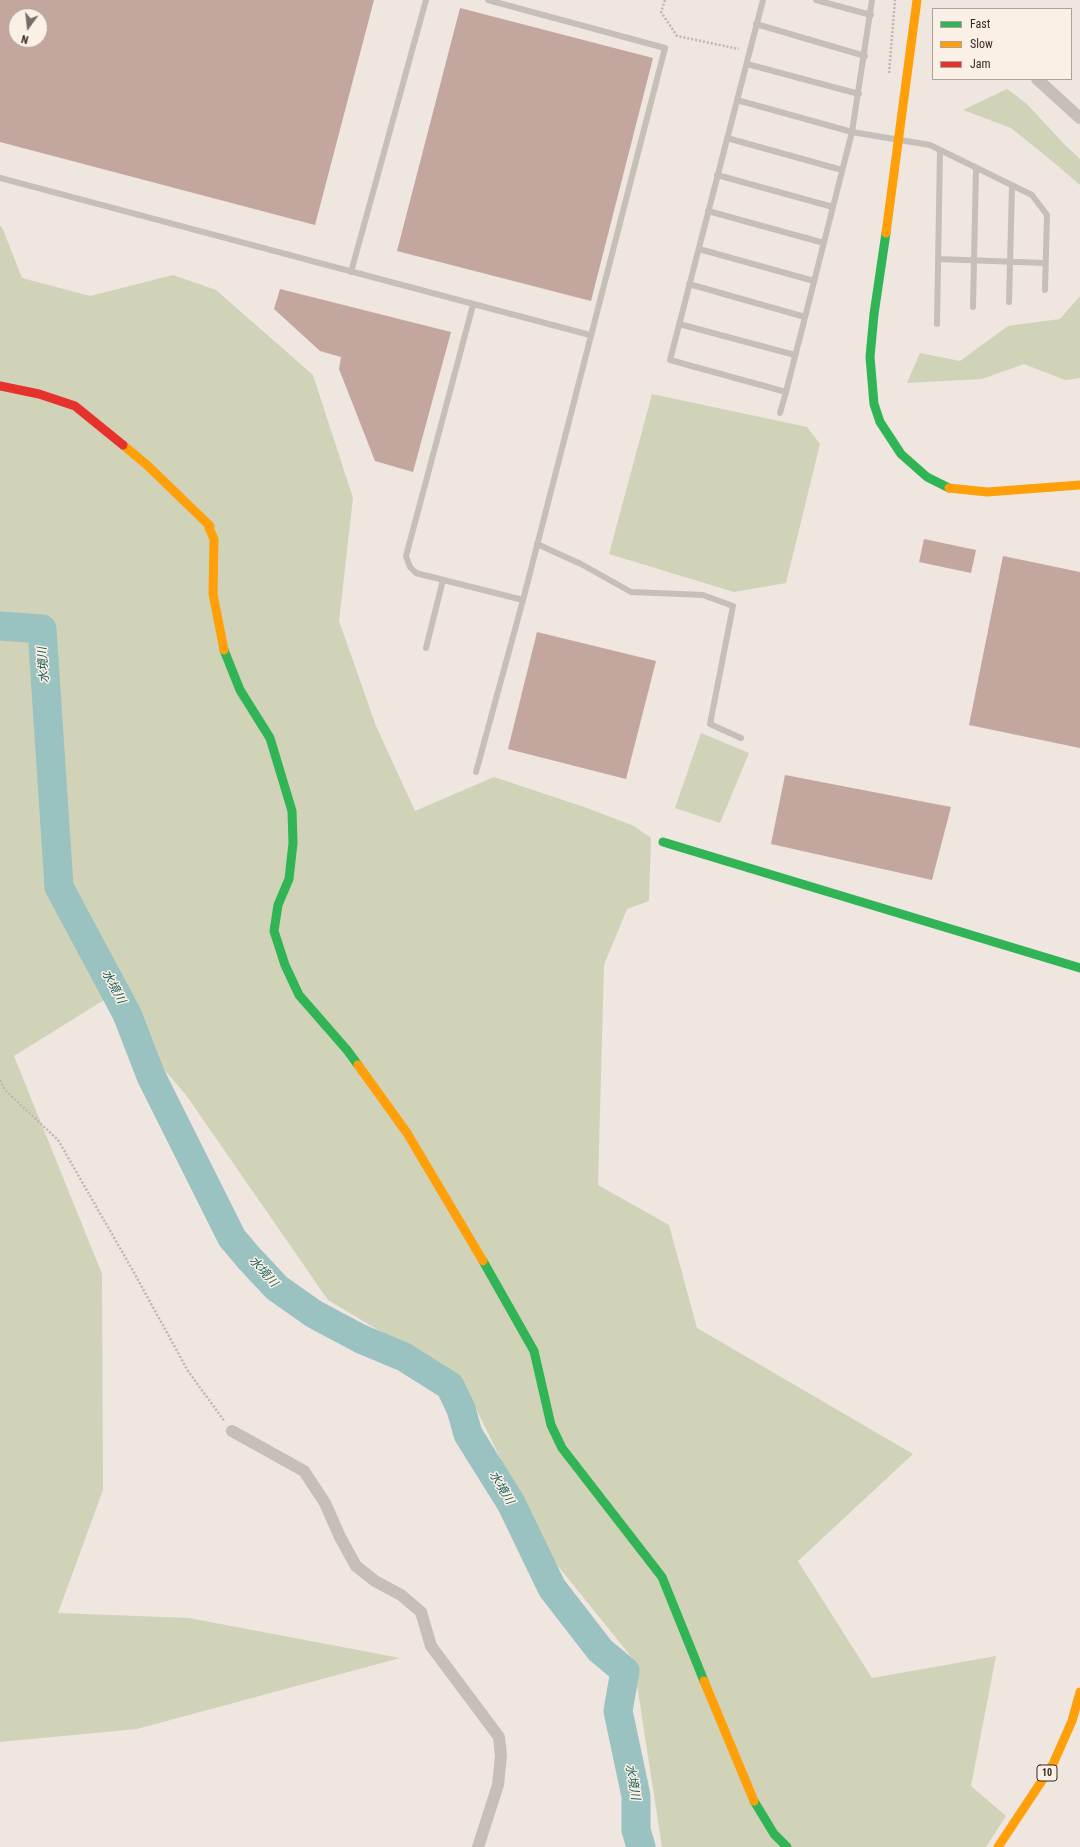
<!DOCTYPE html>
<meta charset="utf-8">
<style>
body{margin:0}
#map{position:relative;width:1080px;height:1847px;overflow:hidden;background:#eee6df;font-family:"Roboto Condensed",sans-serif}
canvas{display:block}
.legend{position:absolute;left:932px;top:8px;width:140px;height:72px;box-sizing:border-box;background:#fbf0e5;border:1px solid #ada199;margin:0;padding:5px 7px;list-style:none;font-size:12px;color:#372a26}
.legend li{display:flex;align-items:center;gap:8px;height:20px}
.legend b{width:20px;border:1px solid #ada199}
.north{position:absolute;left:8px;top:8px;width:40px;height:40px;box-sizing:border-box;background:#fbf0e5;border:1px solid #ada199;border-radius:50%;rotate:195deg;font-size:11px;font-weight:700;line-height:16px;text-align:center;color:#372a26}
.north::after{content:'';display:block;margin:auto;width:14px;height:18px;background:#776c67;clip-path:polygon(50% 0,100% 100%,50% 72%,0 100%)}
</style>
<div id="map">
<canvas width="1080" height="1847"></canvas>
<ul class="legend">
<li><b style="height:5px;background:#30b455"></b>Fast</li>
<li><b style="height:5px;background:#ff9f0a"></b>Slow</li>
<li><b style="height:5px;background:#e5322d"></b>Jam</li>
</ul>
<div class="north">N</div>
</div>
<script>
const c = document.querySelector('canvas').getContext('2d');
c.lineJoin = 'round';
function fill(path, color) { c.fillStyle = color; c.fill(path, 'evenodd'); }
const toPath = rows => new Path2D(rows.map(r => 'M' + r).join(''));
function stroke(path, color, width, dash) { c.strokeStyle = color; c.lineWidth = width; c.lineCap = dash ? 'butt' : 'round'; c.setLineDash(dash || []); c.stroke(path); }
function drawText(font, color, halo, rows, align = 'center') {
  c.font = font + ' "Roboto Condensed","Noto Sans JP",sans-serif'; c.lineWidth = 3; c.setLineDash([]); c.textBaseline = 'middle'; c.strokeStyle = halo; c.fillStyle = color; for (const [text, x, y, turn = 0] of rows) {
    c.save(); c.translate(x, y); c.rotate((+turn || 0) * Math.PI / 180); c.textAlign = isNaN(turn) ? turn : align; if (halo) c.strokeText(text, 0, 0); c.fillText(text, 0, 0); c.restore();
  }
}
fill(toPath([
 [1007,89,1027,104,1064,144,1080,159,1080,185,1052,161,1011,128,963,110],
 [0,226,2,227,22,278,90,296,173,275,216,290,313,375,353,498,339,621,376,726,415,811,494,777,587,808,634,826,651,838,649,901,627,909,604,965,598,1185,669,1225,697,1328,913,1454,798,1561,872,1678,996,1656,971,1786,1006,1816,986,1847,662,1847,633,1659,546,1551,462,1380,328,1300,186,1095,104,1000,14,1056,102,1274,103,1490,58,1613,189,1618,400,1658,137,1729,0,1742],
 [1080,296,1080,378,1065,380,1024,364,982,379,907,383,920,353,960,361,1008,326,1060,319],
 [652,394,807,427,820,444,786,583,734,592,609,554],
 [701,733,749,753,720,823,675,808]
]), '#d0d3b7');
stroke(toPath([
 [0,626,42,629,59,887,127,1014,151,1076,232,1238,248,1257,277,1288,314,1314,361,1339,404,1357,450,1386,461,1409,468,1434,511,1503,552,1588,600,1650,625,1671,618,1711,636,1796,636,1830,641,1847]
]), '#99c2c0', 29);
fill(toPath([
 [0,0,374,0,315,225,0,142],
 [16,16,40,16,40,40,16,40],
 [460,8,653,58,591,301,397,251],
 [280,289,451,332,413,472,375,461,339,369,341,357,320,351,274,309],
 [924,539,976,550,971,573,919,562],
 [1003,556,1080,572,1080,748,969,725],
 [537,632,656,661,626,779,508,749],
 [785,775,951,807,932,880,771,844]
]), '#c3a79f');
stroke(toPath([
 [665,0,661,12,677,36,739,49],
 [889,73,895,0],
 [0,1080,5,1090,58,1140,132,1269,188,1371,225,1422]
]), '#bfb6b1', 2.5, [2, 2]);
stroke(toPath([
 [763,0,670,360,786,392,852,132,872,0],
 [816,0,871,15],
 [756,24,865,56],
 [747,64,859,94],
 [737,100,852,132,930,145,1032,195,1047,215,1045,290],
 [727,138,842,170],
 [717,175,833,207],
 [0,178,590,335],
 [708,211,824,243],
 [699,249,814,281],
 [938,259,1045,263],
 [351,272,426,0],
 [689,284,805,317],
 [1009,302,1012,185],
 [473,305,406,556,410,567,416,573,523,600],
 [973,307,976,168],
 [679,324,795,355],
 [937,324,940,150],
 [780,413,786,392],
 [537,544,581,564,631,592,703,595,733,606,710,724,741,738],
 [426,648,443,580],
 [476,772,523,600,665,48,488,0]
]), '#c6beb8', 6);
stroke(toPath([
 [1037,79,1080,118],
 [232,1431,304,1471,325,1503,340,1537,356,1566,375,1581,401,1595,421,1612,431,1646,499,1737,501,1756,498,1785,478,1847]
]), '#c6beb8', 12);
stroke(toPath([
 [886,233,874,314,870,357,874,404,880,422,901,454,927,477,949,488],
 [224,650,240,690,270,738,292,811,293,843,289,879,278,905,274,931,285,965,299,995,347,1050,358,1065],
 [663,842,1080,968],
 [483,1261,534,1351,551,1425,562,1448,662,1577,704,1681],
 [754,1801,774,1834,787,1847]
]), '#30b455', 9);
stroke(toPath([
 [886,233,917,0],
 [123,445,147,465,210,526,209,528,214,539,213,594,224,650],
 [949,488,987,492,1080,485],
 [358,1065,407,1133,483,1261],
 [704,1681,754,1801],
 [998,1847,1053,1764,1072,1721,1080,1692]
]), '#ff9f0a', 9);
stroke(toPath([
 [0,386,39,394,75,406,123,445]
]), '#e5322d', 9);
for (const [x, y, w] of [
 [1047,1773,20]
]) { const box = new Path2D(); box.roundRect(x - w / 2, y - 8, w, 16, 3); c.fillStyle = '#fbf0e5'; c.fill(box); stroke(box, '#372a26', 1); }
drawText('bold 10px', '#372a26', null, [
 ["10",1047,1773]
]);
drawText('italic 12px', '#185c5c', '#fbf0e5', [
 ["水境川",44,665,-94],
 ["水境川",113,987,62],
 ["水境川",263,1272,48],
 ["水境川",501,1488,59],
 ["水境川",632,1782,80]
]);
</script>
